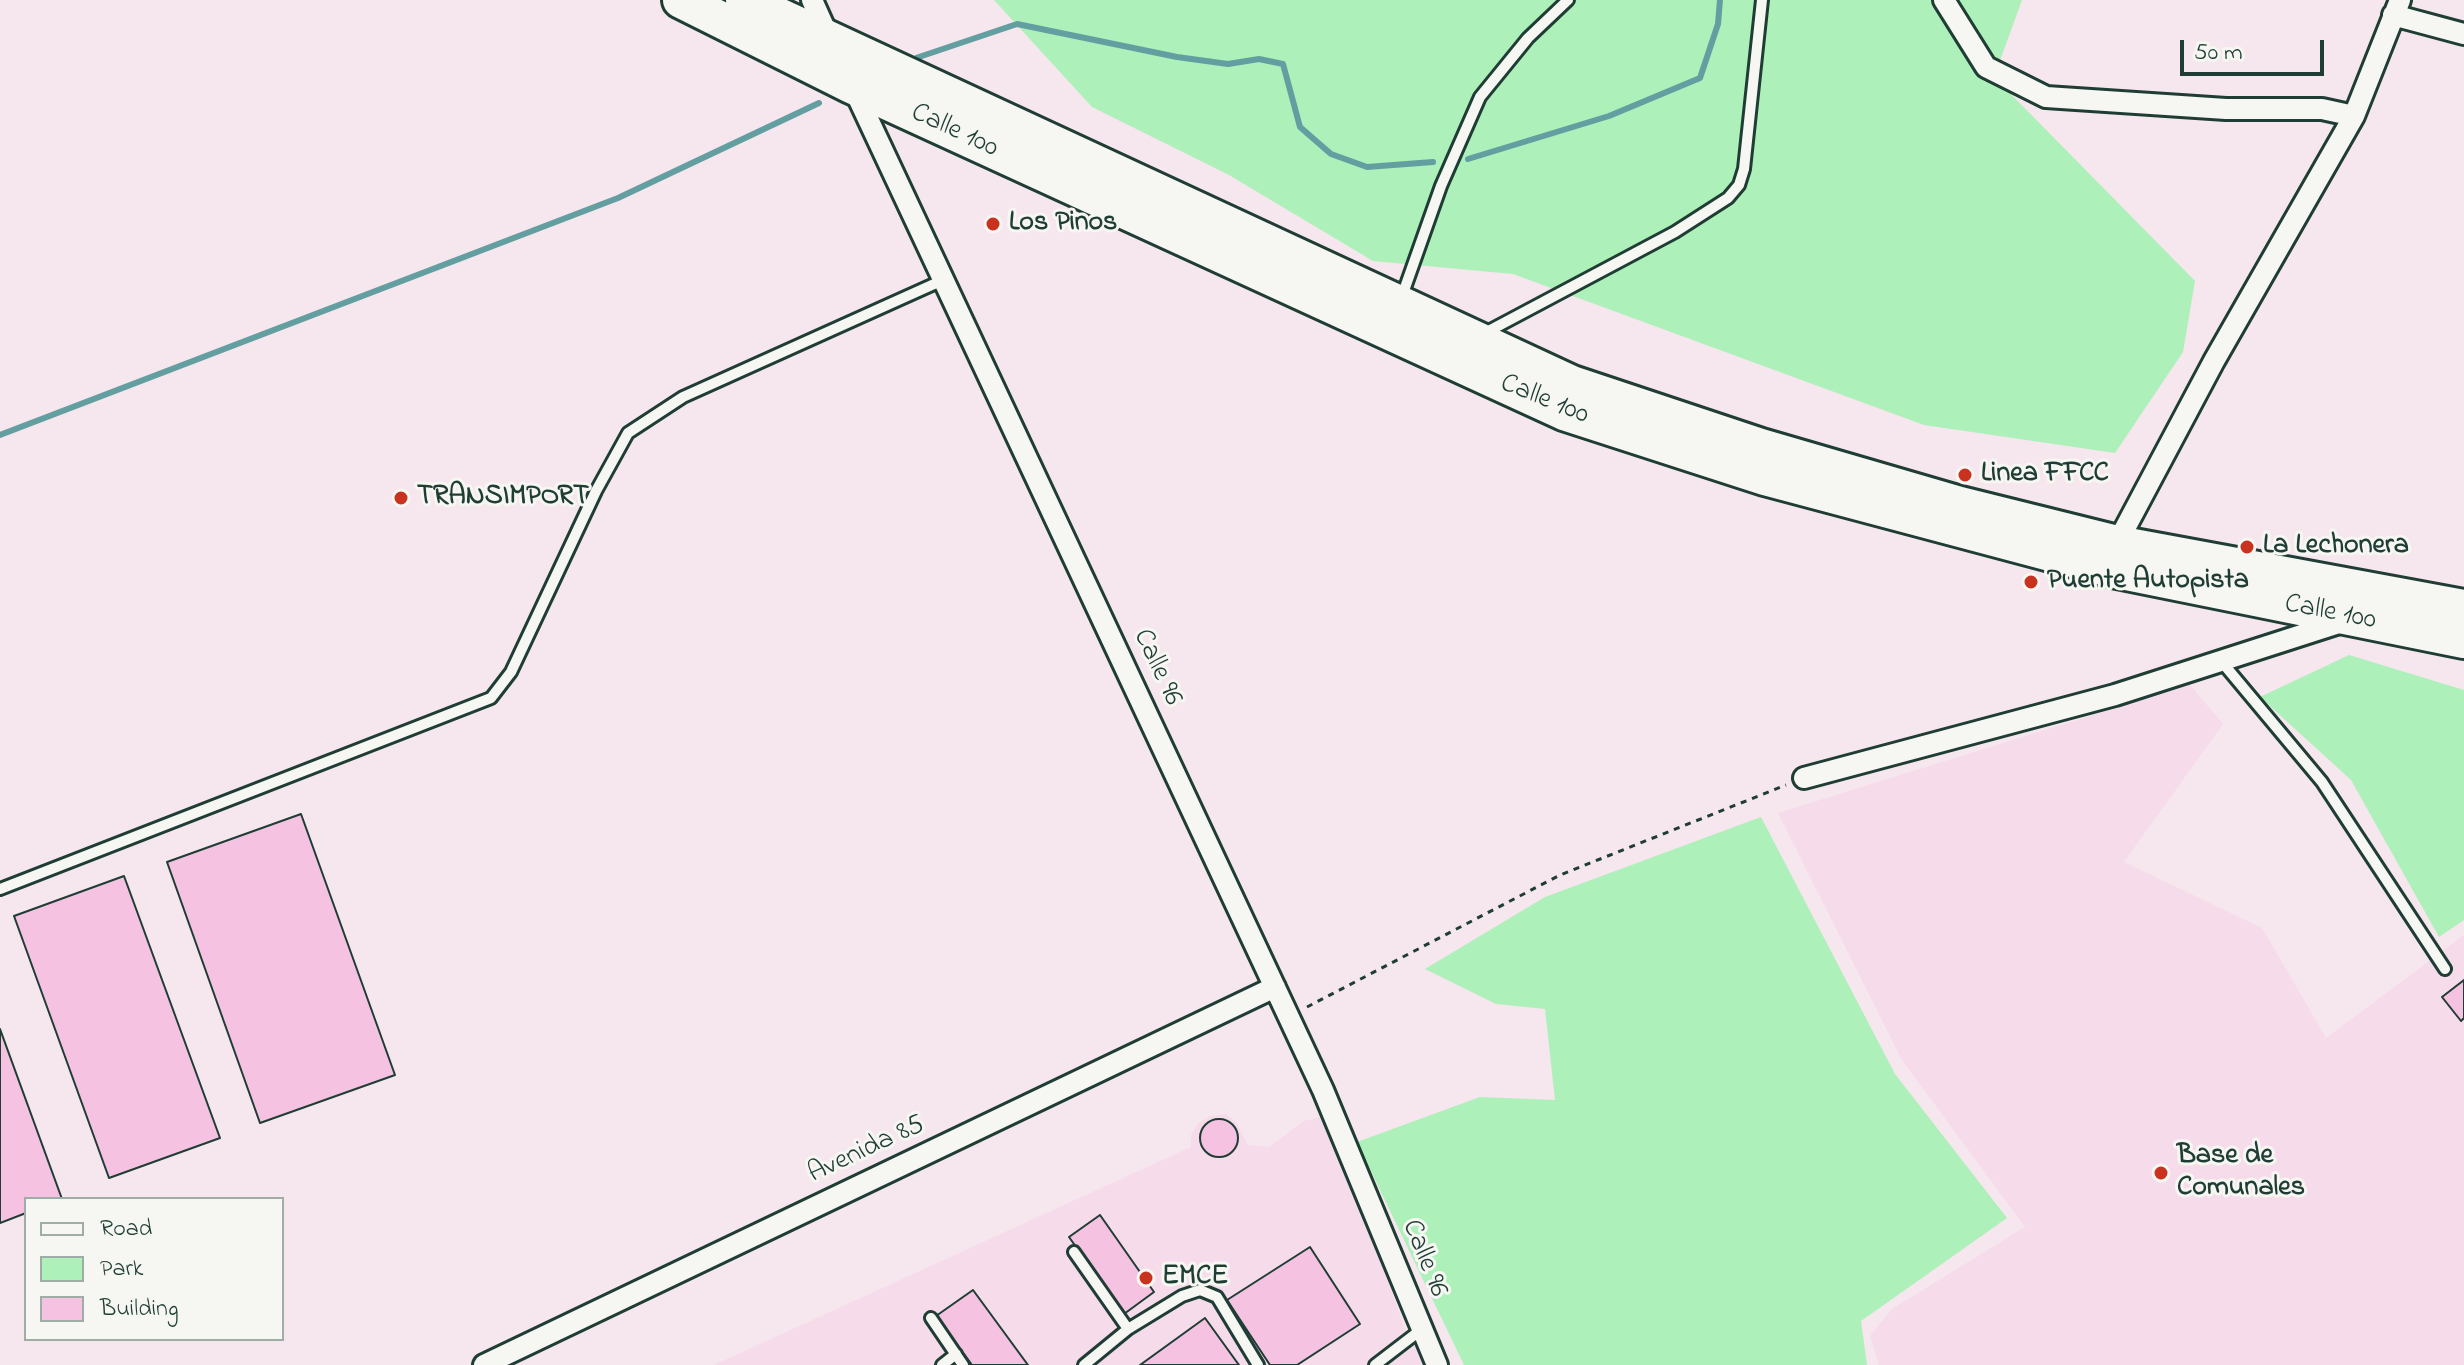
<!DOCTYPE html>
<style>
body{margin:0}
#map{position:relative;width:2464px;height:1365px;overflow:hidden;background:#f6e6ed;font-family:"Indie Flower",sans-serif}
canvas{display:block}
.legend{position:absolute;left:24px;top:1197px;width:260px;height:144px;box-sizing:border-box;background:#f6f6f2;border:2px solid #a0aca6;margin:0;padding:10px 14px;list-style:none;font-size:24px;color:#1f3d34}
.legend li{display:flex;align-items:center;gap:16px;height:40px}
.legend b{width:40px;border:2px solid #a0aca6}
.scale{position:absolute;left:2180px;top:40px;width:144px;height:36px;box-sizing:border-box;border:4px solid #1f3d34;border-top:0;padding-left:10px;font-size:24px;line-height:28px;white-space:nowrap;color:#1f3d34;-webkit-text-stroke:6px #f6f6f2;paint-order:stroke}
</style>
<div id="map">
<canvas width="2464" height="1365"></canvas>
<ul class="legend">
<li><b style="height:10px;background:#f6f6f2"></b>Road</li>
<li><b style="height:22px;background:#adf0ba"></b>Park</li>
<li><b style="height:22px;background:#f5c2e2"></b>Building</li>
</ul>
<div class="scale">50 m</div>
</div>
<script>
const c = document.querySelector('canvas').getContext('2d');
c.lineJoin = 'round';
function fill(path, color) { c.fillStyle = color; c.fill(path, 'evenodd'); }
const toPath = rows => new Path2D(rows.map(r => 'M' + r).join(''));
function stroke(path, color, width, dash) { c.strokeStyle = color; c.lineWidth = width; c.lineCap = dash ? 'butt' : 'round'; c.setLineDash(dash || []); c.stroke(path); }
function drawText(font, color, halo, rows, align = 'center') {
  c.font = font + ' "Indie Flower",sans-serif'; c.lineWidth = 6; c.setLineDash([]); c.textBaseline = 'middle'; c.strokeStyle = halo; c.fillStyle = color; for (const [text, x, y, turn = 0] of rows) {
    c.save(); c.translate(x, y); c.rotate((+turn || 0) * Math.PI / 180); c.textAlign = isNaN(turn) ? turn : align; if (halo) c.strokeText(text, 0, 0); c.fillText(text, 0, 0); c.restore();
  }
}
fill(toPath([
 [2190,685,2223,724,2124,862,2262,928,2326,1038,2464,935,2464,1365,1879,1365,1870,1336,1892,1309,2025,1227,1902,1060,1778,813],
 [1226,1114,1236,1122,1248,1145,1269,1147,1304,1121,1325,1116,1370,1228,1404,1327,1426,1365,714,1365,1191,1147,1191,1135,1198,1123,1210,1116]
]), '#f6dbea');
fill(toPath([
 [994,0,2022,0,1994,77,2195,281,2183,352,2115,453,1924,425,1513,274,1373,261,1229,175,1092,107],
 [2349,655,2464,690,2464,920,2439,937,2351,780,2260,697],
 [1761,817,1895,1074,2007,1218,1861,1321,1867,1365,1464,1365,1357,1142,1480,1097,1555,1100,1545,1009,1496,1004,1425,969,1545,897]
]), '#adf0ba');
stroke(toPath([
 [916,58,1017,24,1177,57,1228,64,1259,59,1283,64,1300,127,1331,154,1367,167,1433,162],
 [1468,159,1609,116,1700,78,1718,24,1720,0],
 [0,435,618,198,819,103]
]), '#639fa1', 6);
const building = toPath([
 [301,814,395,1075,260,1123,167,862,301,814],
 [124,876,220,1138,109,1178,14,916,124,876],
 [2464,980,2464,1018,2461,1021,2442,997,2464,980],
 [0,1029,62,1199,26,1199,26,1213,0,1223,0,1029],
 '1200 1138a19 19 0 1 1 38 0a19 19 0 1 1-38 0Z',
 [1100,1215,1154,1292,1124,1314,1069,1237,1100,1215],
 [1310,1247,1360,1324,1297,1365,1270,1365,1227,1300,1310,1247],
 [973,1290,1028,1365,972,1365,936,1316,973,1290],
 [1205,1318,1239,1365,1140,1365,1205,1318]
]);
fill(building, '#f5c2e2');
stroke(building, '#1f3d34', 2);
const lane = toPath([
 [1401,299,1441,186,1480,97,1528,38,1568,0],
 [1483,334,1675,232,1728,198,1739,185,1744,169,1762,0],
 [2221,661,2322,782,2445,969],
 [0,889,491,698,511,672,596,491,628,433,683,397,943,280],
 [1074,1252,1128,1329],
 [931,1318,963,1365],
 [942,1365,956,1354],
 [1084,1365,1128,1329,1182,1296,1200,1290,1217,1297,1258,1365],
 [1375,1365,1422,1329]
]);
const street = toPath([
 [812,0,830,40],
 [1944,0,1986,67,2046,97,2226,109,2322,109,2354,116],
 [2393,15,2464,34],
 [853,87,1323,1090,1437,1365],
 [2114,549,2214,361,2354,116,2400,0],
 [1804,778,2115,695,2345,621],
 [484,1365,1275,987]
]);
const highway = toPath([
 [681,0,851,85,1564,412,1765,477,2107,568,2464,640],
 [744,0,1572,384,1761,447,1960,505,2117,544,2464,608]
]);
stroke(lane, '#1f3d34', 16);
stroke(street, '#1f3d34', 26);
stroke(highway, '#1f3d34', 42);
stroke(toPath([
 [1307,1007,1560,875,1786,785]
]), '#1f3d34', 3, [6, 6]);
stroke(lane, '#f6f6f2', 10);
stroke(street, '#f6f6f2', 20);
stroke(highway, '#f6f6f2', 36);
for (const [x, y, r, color] of [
 [993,224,8,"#c8321e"],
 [1965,475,8,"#c8321e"],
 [401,498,8,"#c8321e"],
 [2247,547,8,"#c8321e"],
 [2031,582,8,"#c8321e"],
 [2161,1173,8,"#c8321e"],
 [1146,1278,8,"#c8321e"]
]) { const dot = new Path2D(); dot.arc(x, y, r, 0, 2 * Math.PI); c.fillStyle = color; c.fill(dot); stroke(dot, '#f6f6f2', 3); }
drawText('28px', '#1f3d34', '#f6f6f2', [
 ["Calle 100",954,132,25],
 ["Calle 100",1544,401,22],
 ["Calle 100",2330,614,11],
 ["Calle 96",1156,668,65],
 ["Avenida 85",867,1151,-25],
 ["Calle 96",1423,1259,68]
]);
drawText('bold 28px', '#1f3d34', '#f6f6f2', [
 ["Los Pinos",1009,224],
 ["Linea FFCC",1981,475],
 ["TRANSIMPORT",417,498],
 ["La Lechonera",2263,547],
 ["Puente Autopista",2047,582],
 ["Base de",2177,1157],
 ["Comunales",2177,1189],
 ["EMCE",1162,1278]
], 'left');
</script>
